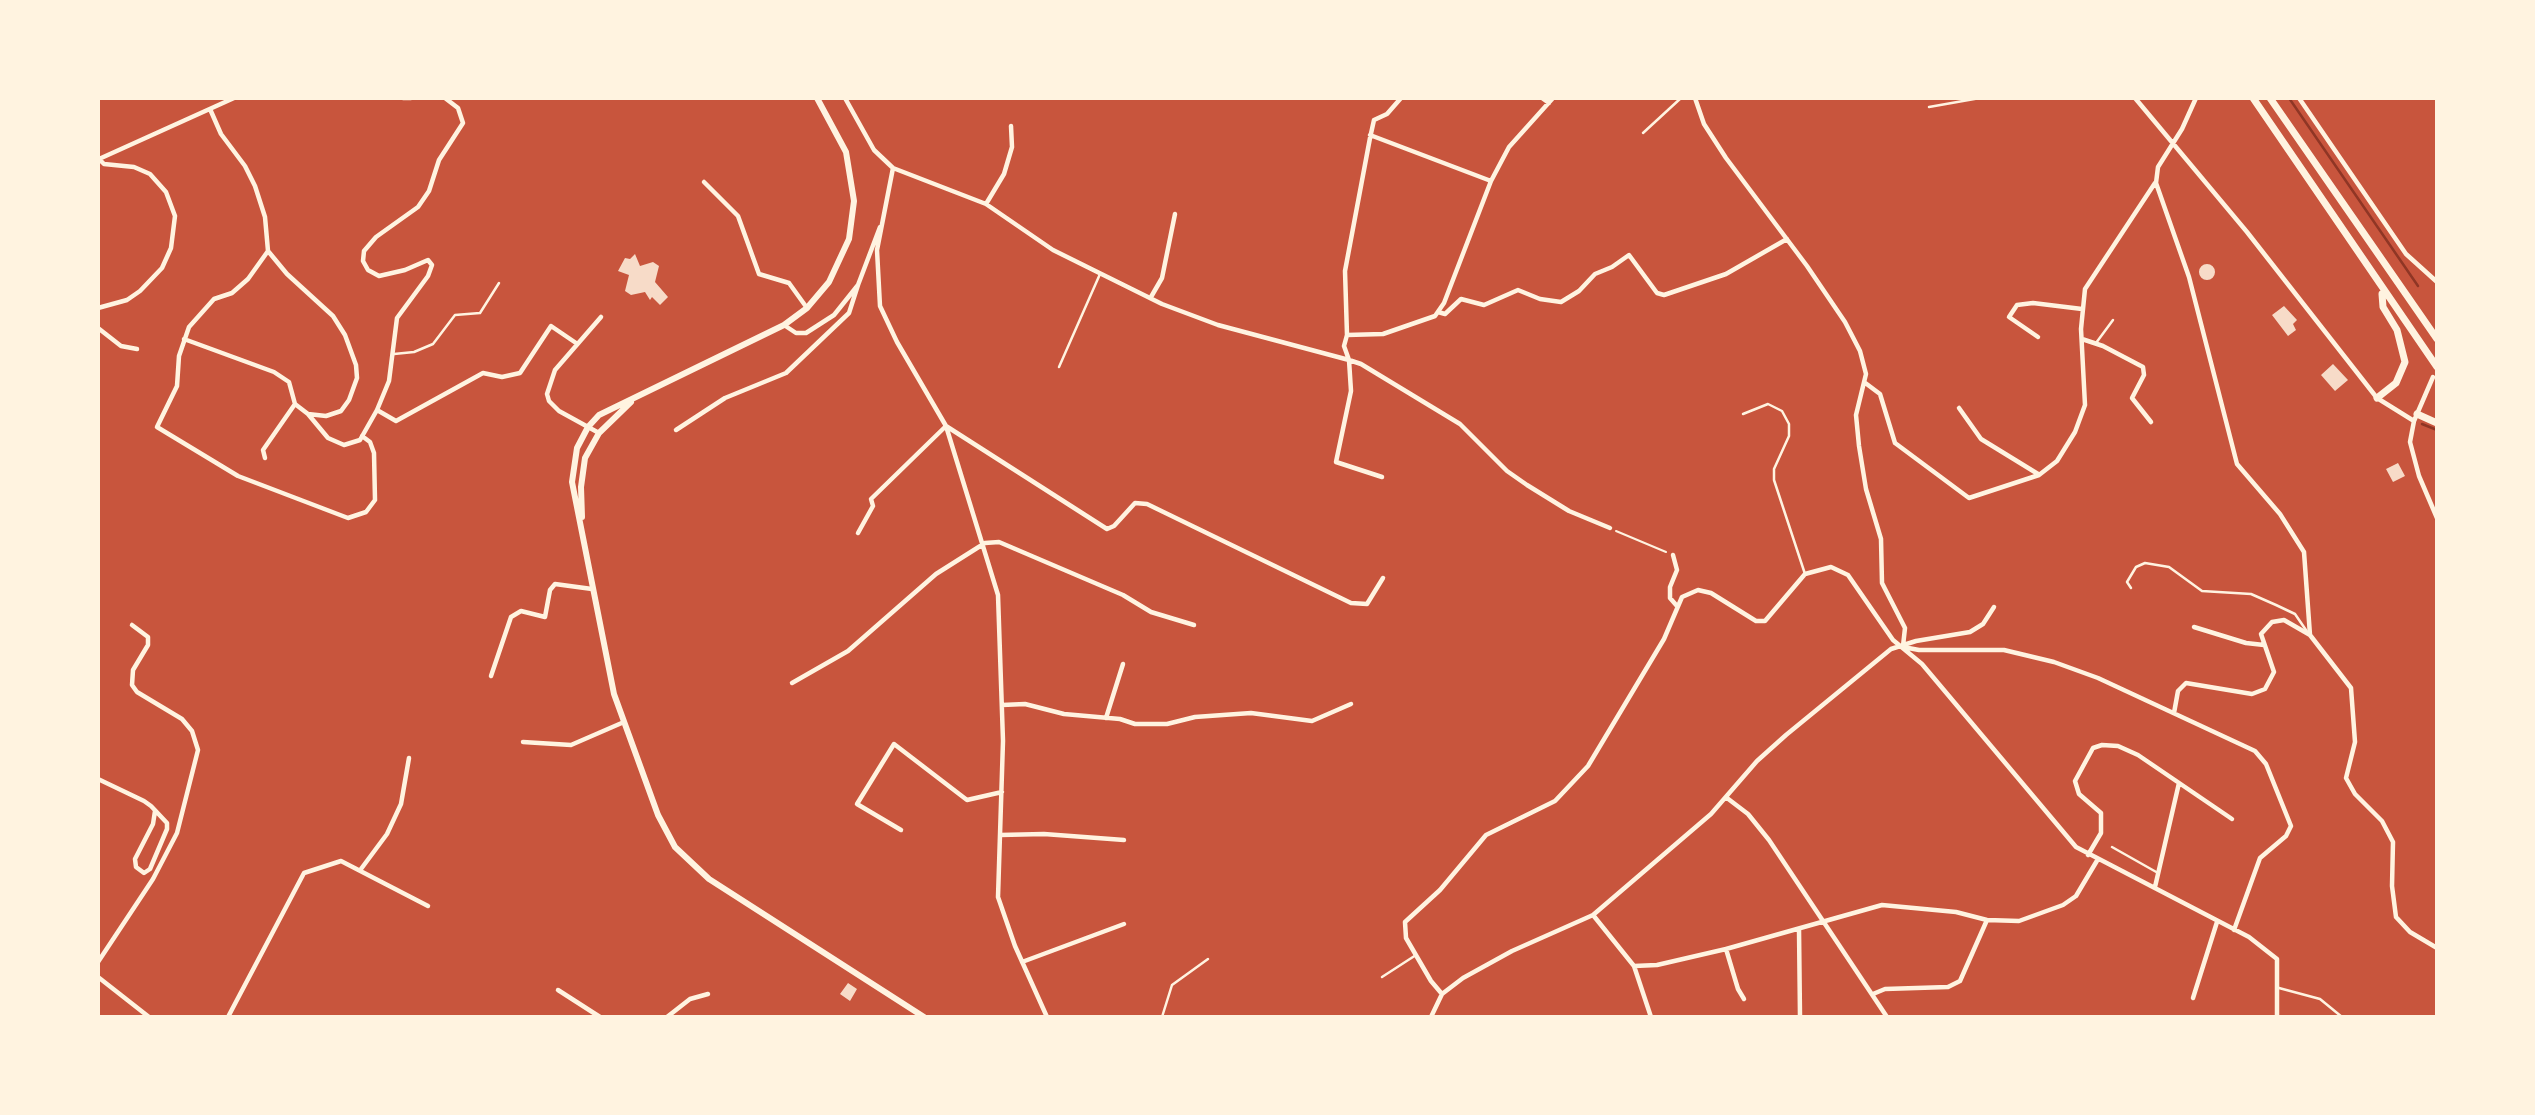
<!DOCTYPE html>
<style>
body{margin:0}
#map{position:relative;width:2535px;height:1115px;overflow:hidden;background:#c8553d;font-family:"Golos Text",sans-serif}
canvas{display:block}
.frame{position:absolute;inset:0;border:100px solid #fff3e0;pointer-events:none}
</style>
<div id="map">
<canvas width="2535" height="1115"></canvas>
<div class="frame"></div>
</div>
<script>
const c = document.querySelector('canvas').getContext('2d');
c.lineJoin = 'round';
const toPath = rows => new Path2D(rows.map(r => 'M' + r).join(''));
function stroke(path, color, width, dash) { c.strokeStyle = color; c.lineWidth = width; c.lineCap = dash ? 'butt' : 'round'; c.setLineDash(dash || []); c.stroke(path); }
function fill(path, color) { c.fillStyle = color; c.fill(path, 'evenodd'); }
stroke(toPath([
 [2289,98,2418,286],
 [2422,424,2437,430]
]), '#8f3625', 2.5);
fill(toPath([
 [635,254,640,266,653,262,659,266,655,282,668,297,660,305,652,297,650,300,645,292,631,295,625,291,629,275,618,271,625,258,630,259],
 '2199 272a8 8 0 1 1 16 0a8 8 0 1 1-16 0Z',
 [2284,306,2297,320,2293,324,2296,330,2288,336,2272,315],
 [2333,364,2348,380,2335,391,2321,375],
 [2398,463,2405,476,2393,482,2386,469],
 [848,983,857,989,850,1001,840,994]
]), '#f7dbc8');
stroke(toPath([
 [1616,531,1666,552]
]), '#fff3e0', 2);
stroke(toPath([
 [1929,107,1980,98],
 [1643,133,1681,98],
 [2096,343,2113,320],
 [394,354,414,352,433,344,455,315,480,313,499,283],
 [1059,367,1100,274],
 [1743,414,1768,404,1782,411,1789,424,1789,436,1774,469,1774,480,1805,574],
 [2131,588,2127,582,2136,567,2145,563,2169,567,2202,591,2251,594,2276,605,2295,614,2308,633],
 [2112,847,2158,873],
 [1382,977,1416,955],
 [2279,988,2320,999,2342,1017],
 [1162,1017,1172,985,1208,959]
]), '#fff3e0', 2.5);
stroke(toPath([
 [403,98,411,98],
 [845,98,874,150,893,168,877,250,880,306,897,342,946,426,998,595,1003,741,998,897,1015,946,1047,1017],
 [1542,98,1549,103],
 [1695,98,1704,124,1726,158,1807,266,1845,322,1860,351,1866,374,1856,415,1859,446,1866,489,1881,539,1882,583,1905,628,1903,646],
 [2135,98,2247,232,2377,398,2414,421],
 [2196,98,2182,129,2158,167,2156,183,2189,277,2237,464,2280,514,2304,552,2310,635,2351,688,2355,742,2346,778,2355,794,2382,821,2393,842,2392,886,2396,917,2410,932,2437,948],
 [2299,98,2406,254,2437,282],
 [1370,135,1491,181],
 [99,159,234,98],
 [893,168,986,204,1053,250,1162,304,1218,325,1349,360,1344,346,1347,335,1383,334,1435,316,1444,303,1491,181,1509,147,1553,98],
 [704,182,738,216,759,274,789,283,807,308],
 [986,204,1004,174,1012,147,1011,126],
 [268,251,248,279,232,293,214,299,189,327,179,356,177,386,157,427,238,476,348,518,366,512,375,500,374,453,370,442,362,436],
 [1151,297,1162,278,1175,214],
 [98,308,127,300,140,291,162,268,171,248,175,216,166,192,150,174,134,167,104,164,99,159],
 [1438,312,1445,314,1461,299,1484,305,1518,290,1540,299,1561,302,1579,291,1595,274,1612,267,1629,255,1657,293,1664,295,1726,274,1787,239],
 [784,325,796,333,806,333,834,315,858,285,880,227],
 [98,328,121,346,137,349],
 [1347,335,1345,271,1370,138,1374,120,1387,114,1401,98],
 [2038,337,2009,317,2017,305,2033,303,2082,309],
 [184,339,274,372,289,382,295,404,308,414,326,416,341,411,349,400,357,378,356,365,345,335,333,316,287,274,268,251,265,217,255,186,245,166,221,134,210,109],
 [2082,339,2103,346,2143,367,2144,375,2132,398,2151,422],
 [2433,377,2414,421,2410,442,2419,476,2437,518],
 [1864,382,1880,394,1895,443,1969,498,2039,475,2057,461,2075,432,2085,405,2081,329,2085,289,2155,183],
 [1959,408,1981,439,2038,474],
 [377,410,396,421,483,373,502,377,520,373,551,326,576,343],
 [308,414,328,438,344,445,360,440,377,410,389,381,397,318,428,276,432,265,428,260,405,270,379,276,368,270,363,261,364,251,376,237,418,207,429,191,439,160,463,123,458,108,445,98],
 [676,430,725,398,786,373,849,313,858,285],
 [599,433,559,411,549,401,547,394,555,370,601,317],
 [265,458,263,450,295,404],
 [1382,477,1336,462,1351,391,1349,360,1361,364,1460,424,1507,471,1527,485,1569,511,1610,528],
 [858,533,873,506,871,499,946,426,1107,529,1114,526,1135,503,1147,504,1351,603,1367,604,1383,578],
 [1673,555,1677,570,1670,587,1670,598,1677,606],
 [2194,627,2246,643,2264,645],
 [1903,647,1919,650,2004,650,2054,662,2098,678,2255,751,2266,764,2291,826,2286,836,2260,858,2234,930],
 [491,676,511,617,521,611,545,617,550,590,555,584,592,589],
 [792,683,848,651,936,574,985,543,999,542,1123,595,1151,612,1194,625],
 [1002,705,1025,704,1064,714,1120,719,1135,724,1167,724,1195,717,1251,713,1312,721,1351,704],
 [2174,713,2178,691,2186,683,2252,694,2265,689,2274,672,2261,634,2272,622,2284,620,2310,635],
 [1106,718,1123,664],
 [523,742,571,745,624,722],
 [98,779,144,801,151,806,167,823,167,829,150,869,144,873,136,867,135,859,153,824,155,811],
 [1727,798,1748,814,1769,840,1887,1017],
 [901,830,857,804,894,744,967,800,1002,792],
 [1000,835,1044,834,1124,840],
 [2088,855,2101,833,2101,813,2079,794,2075,781,2093,748,2102,745,2118,746,2138,755,2232,819],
 [361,869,387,834,401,804,409,758],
 [2155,887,2179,783],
 [1593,915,1634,966,1651,1017],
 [1799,929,1800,1017],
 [1726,949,1738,989,1744,999],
 [98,962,153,879,177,833,198,750,192,731,182,719,137,692,132,685,133,670,148,645,148,637,132,625],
 [1022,962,1124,924],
 [1634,966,1657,965,1726,949,1882,905,1956,912,1987,920,2019,921,2063,905,2076,896,2098,859],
 [98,977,149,1017],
 [558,990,600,1017],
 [1442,994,1431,981,1406,938,1405,922,1440,890,1486,835,1555,801,1588,766,1664,639,1682,597,1698,590,1711,593,1756,621,1765,621,1805,574,1831,567,1848,575,1893,640,1922,664,2076,847,2249,937,2277,959,2277,1017],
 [1873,994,1885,989,1948,987,1960,981,1987,920],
 [2193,998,2217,922],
 [228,1017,304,873,341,861,428,906],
 [667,1017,690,999,708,994],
 [1431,1017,1442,994,1463,978,1512,951,1593,915,1711,814,1757,761,1786,735,1891,649,1916,641,1970,632,1983,624,1994,607]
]), '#fff3e0', 4.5);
stroke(toPath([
 [817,98,846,152,854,201,849,239,829,282,807,308,784,325,599,415,588,427,577,448,572,482,614,694,658,815,675,847,709,879,924,1017],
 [582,517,581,487,585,458,599,433,631,402]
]), '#fff3e0', 6);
stroke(toPath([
 [2253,98,2437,367],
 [2270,98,2437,339],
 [2377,398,2396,383,2405,362,2397,330,2383,307,2382,294],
 [2417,414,2437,423]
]), '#fff3e0', 7);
</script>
